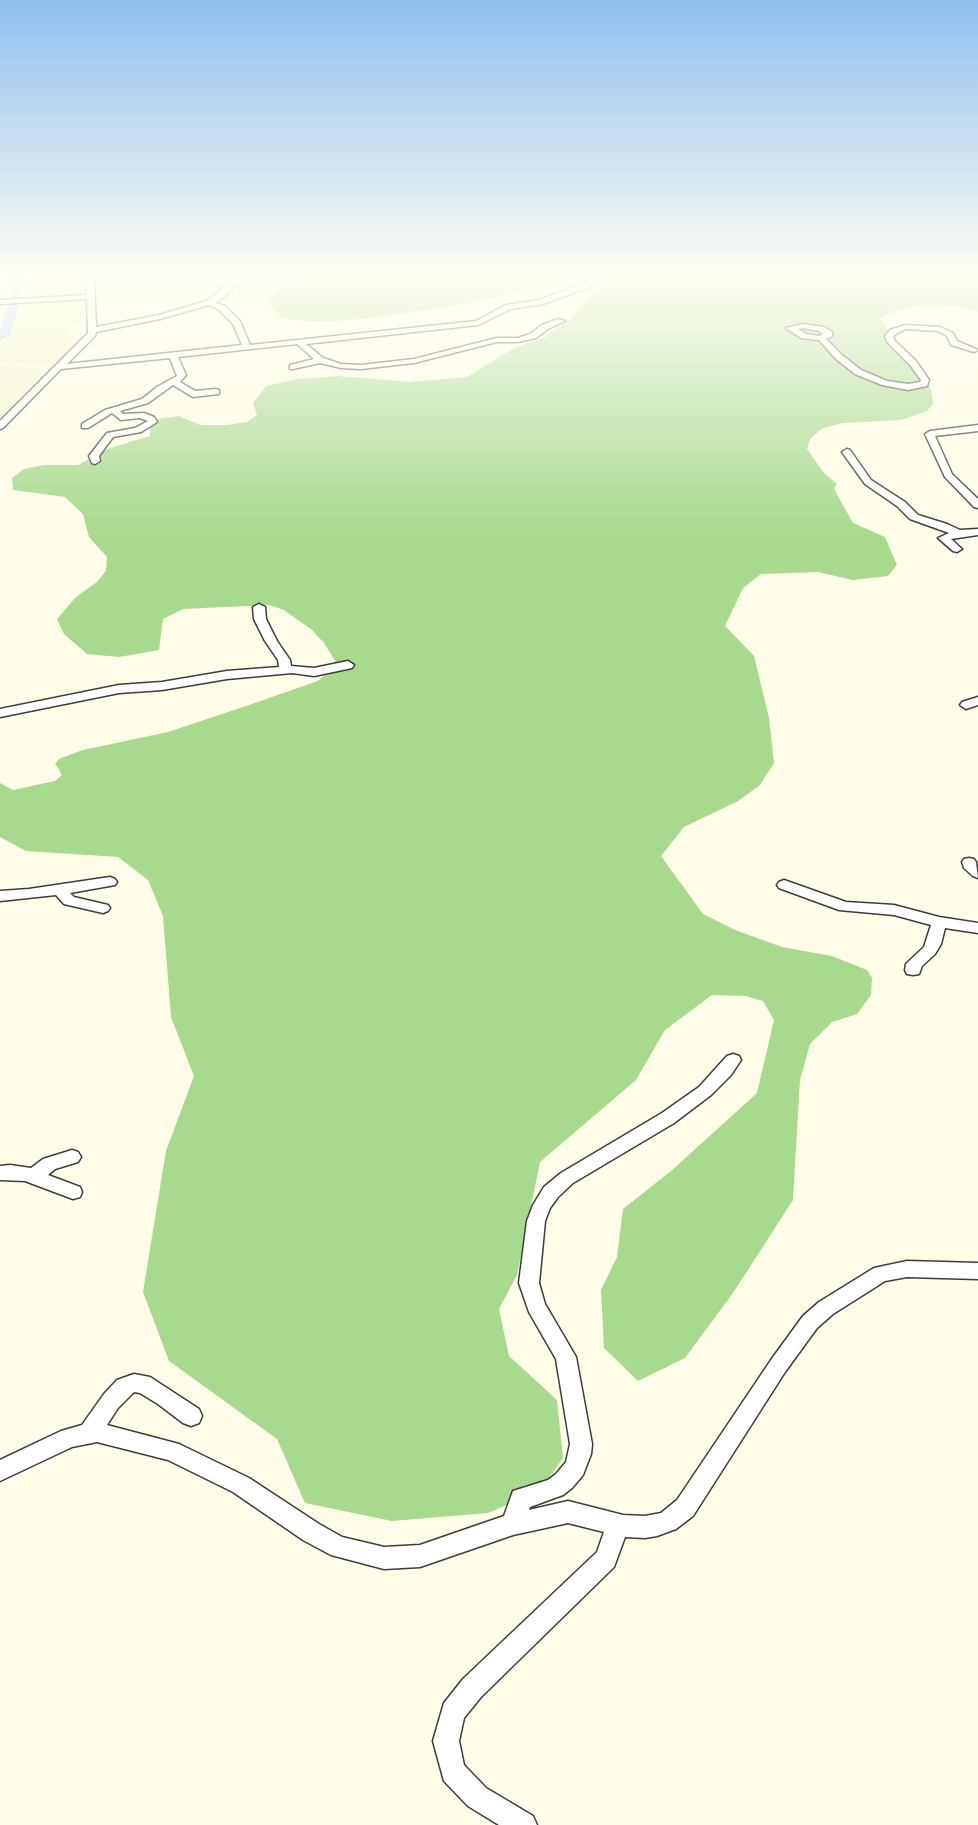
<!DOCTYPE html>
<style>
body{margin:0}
canvas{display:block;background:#fffde7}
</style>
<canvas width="978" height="1825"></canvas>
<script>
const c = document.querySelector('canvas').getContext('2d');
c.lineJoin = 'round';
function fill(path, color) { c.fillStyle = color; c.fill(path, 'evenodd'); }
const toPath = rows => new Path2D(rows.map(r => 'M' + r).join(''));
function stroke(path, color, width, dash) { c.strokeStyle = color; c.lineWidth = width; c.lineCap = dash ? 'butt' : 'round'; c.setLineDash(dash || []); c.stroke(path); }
fill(toPath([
 [0,276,12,276,6,300,0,300],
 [27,276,86,276,85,297,21,300],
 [86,299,85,321,17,325,22,303],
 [74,325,69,337,83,337,57,365,0,363,0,345,12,335,15,328],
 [0,366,53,369,0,420]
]), '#f3f5c7');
fill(toPath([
 [303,276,568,276,523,291,447,307,363,319,313,322,282,318,269,302,277,290],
 [622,276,978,276,978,312,969,308,946,305,921,305,891,312,880,319,931,389,933,404,927,411,901,420,843,423,823,428,810,439,807,449,824,473,837,484,834,489,853,523,885,537,897,565,888,576,853,580,818,572,761,574,743,588,725,626,754,656,769,718,774,763,760,785,738,801,684,827,661,856,703,914,735,930,782,947,832,956,867,970,872,978,871,995,857,1014,832,1022,810,1044,800,1080,793,1200,733,1293,685,1358,638,1381,604,1348,601,1290,617,1257,623,1209,671,1171,757,1093,774,1020,763,1001,746,996,712,995,665,1030,636,1080,540,1162,517,1275,499,1309,509,1356,557,1400,563,1458,539,1491,488,1513,392,1521,305,1503,277,1439,169,1361,143,1292,166,1151,194,1076,171,1017,163,916,148,880,118,857,26,851,0,837,0,783,13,790,55,781,62,775,55,763,61,758,83,750,168,732,243,707,318,681,337,664,324,643,312,630,284,610,269,605,183,609,163,619,159,650,119,657,87,654,64,634,57,619,76,597,97,582,106,571,107,557,89,537,83,514,65,497,13,490,12,478,24,469,45,465,78,465,110,448,150,436,151,420,179,416,200,425,227,425,247,422,257,415,253,403,266,386,298,379,339,376,410,382,467,377,514,348,545,337,572,318,592,295]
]), '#a7da8f');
fill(toPath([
 [16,276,26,276,11,334,0,341,0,332,16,276]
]), '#aad0f8');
const minor = toPath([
 [86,276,94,276,96,327,159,315,206,301,217,294,236,276,243,276,223,298,215,303,225,306,240,321,250,345,476,321,506,305,539,300,581,284,587,281,592,276,599,276,593,285,587,288,543,304,511,309,478,325,306,344,323,358,341,364,361,365,414,359,497,338,518,338,530,334,542,325,558,319,565,321,548,329,536,338,518,342,497,342,414,363,361,369,341,368,320,363,293,369,290,369,290,365,314,359,297,344,178,357,186,375,180,382,195,391,216,389,219,390,219,394,193,397,173,385,148,403,120,411,123,414,144,413,154,417,157,422,141,432,113,437,99,456,100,461,95,464,92,463,89,456,107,433,135,428,148,421,140,418,121,420,112,413,88,428,82,428,82,424,105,410,142,399,157,387,177,376,170,358,61,369,3,428,0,429,0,421,88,333,87,299,0,304,0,300,87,295,86,276],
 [209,305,219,310,233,324,242,345,67,364,95,336,96,332,160,319,209,305],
 [803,324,824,327,832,332,832,336,826,339,842,355,861,370,887,381,908,384,920,382,921,380,910,365,887,342,885,336,890,330,905,325,940,327,953,333,957,341,978,350,974,352,951,345,947,336,938,331,906,329,896,334,893,336,895,341,916,361,929,380,927,386,908,390,882,385,855,374,836,359,819,340,801,338,786,328,803,324],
 [803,328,819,331,823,334,820,336,806,334,798,329,803,328],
 [978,425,978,431,935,436,952,474,978,499,978,508,974,507,945,477,925,434,930,431,978,425],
 [847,449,850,450,871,480,905,502,918,515,947,524,960,530,978,529,978,535,951,539,962,549,957,552,953,551,938,538,949,533,910,519,897,506,865,484,842,452,847,449],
 [259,604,265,607,266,619,277,641,290,660,291,666,314,668,348,661,354,665,352,668,314,676,292,673,227,679,162,690,119,693,0,717,0,709,119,685,162,682,227,671,279,667,278,660,265,641,254,619,253,607,259,604],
 [978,697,978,705,966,709,960,705,962,702,978,697],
 [969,858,974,859,976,862,978,878,973,876,964,868,962,862,964,859,969,858],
 [110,877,115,879,117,882,115,885,70,893,74,897,108,905,110,908,108,911,103,913,64,904,56,895,0,901,0,891,29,889,110,877],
 [784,880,846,902,894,905,939,917,978,923,978,933,945,928,941,944,935,954,922,966,919,974,913,975,907,974,905,970,906,964,924,947,931,925,894,915,839,910,779,888,777,885,779,882,784,880],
 [733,1054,739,1056,741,1060,731,1075,711,1095,674,1123,573,1183,558,1197,550,1208,545,1221,539,1283,545,1304,576,1357,592,1444,591,1454,583,1475,572,1488,563,1495,530,1507,529,1510,568,1501,623,1515,645,1516,661,1513,677,1500,771,1360,803,1316,819,1302,874,1268,907,1261,978,1263,978,1279,907,1277,885,1281,833,1314,817,1328,785,1372,693,1516,676,1529,657,1536,645,1538,625,1537,614,1567,481,1697,464,1718,459,1741,464,1765,486,1788,533,1816,537,1825,499,1825,468,1806,444,1781,433,1741,444,1703,463,1679,597,1552,604,1532,568,1523,513,1535,420,1567,384,1569,331,1555,303,1540,233,1492,168,1460,97,1442,72,1447,0,1481,0,1460,61,1431,82,1425,104,1394,117,1380,134,1374,150,1377,199,1409,202,1416,199,1423,191,1426,183,1423,158,1404,140,1393,134,1392,118,1408,107,1425,179,1444,249,1478,319,1524,342,1537,384,1547,420,1545,504,1516,513,1491,548,1480,556,1474,566,1462,570,1444,556,1359,529,1312,519,1283,527,1221,533,1205,544,1187,561,1173,662,1113,699,1087,727,1056,733,1054],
 [72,1150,78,1152,81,1157,78,1162,55,1169,48,1175,80,1187,82,1192,80,1197,73,1199,25,1181,0,1180,0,1166,10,1165,31,1168,43,1159,72,1150]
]);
stroke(minor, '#3d3d3d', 3);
fill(minor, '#fff');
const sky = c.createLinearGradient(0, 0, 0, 531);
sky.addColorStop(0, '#8fbfee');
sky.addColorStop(0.52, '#fffef4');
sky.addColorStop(1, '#fffef400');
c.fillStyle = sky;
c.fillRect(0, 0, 978, 531);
</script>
